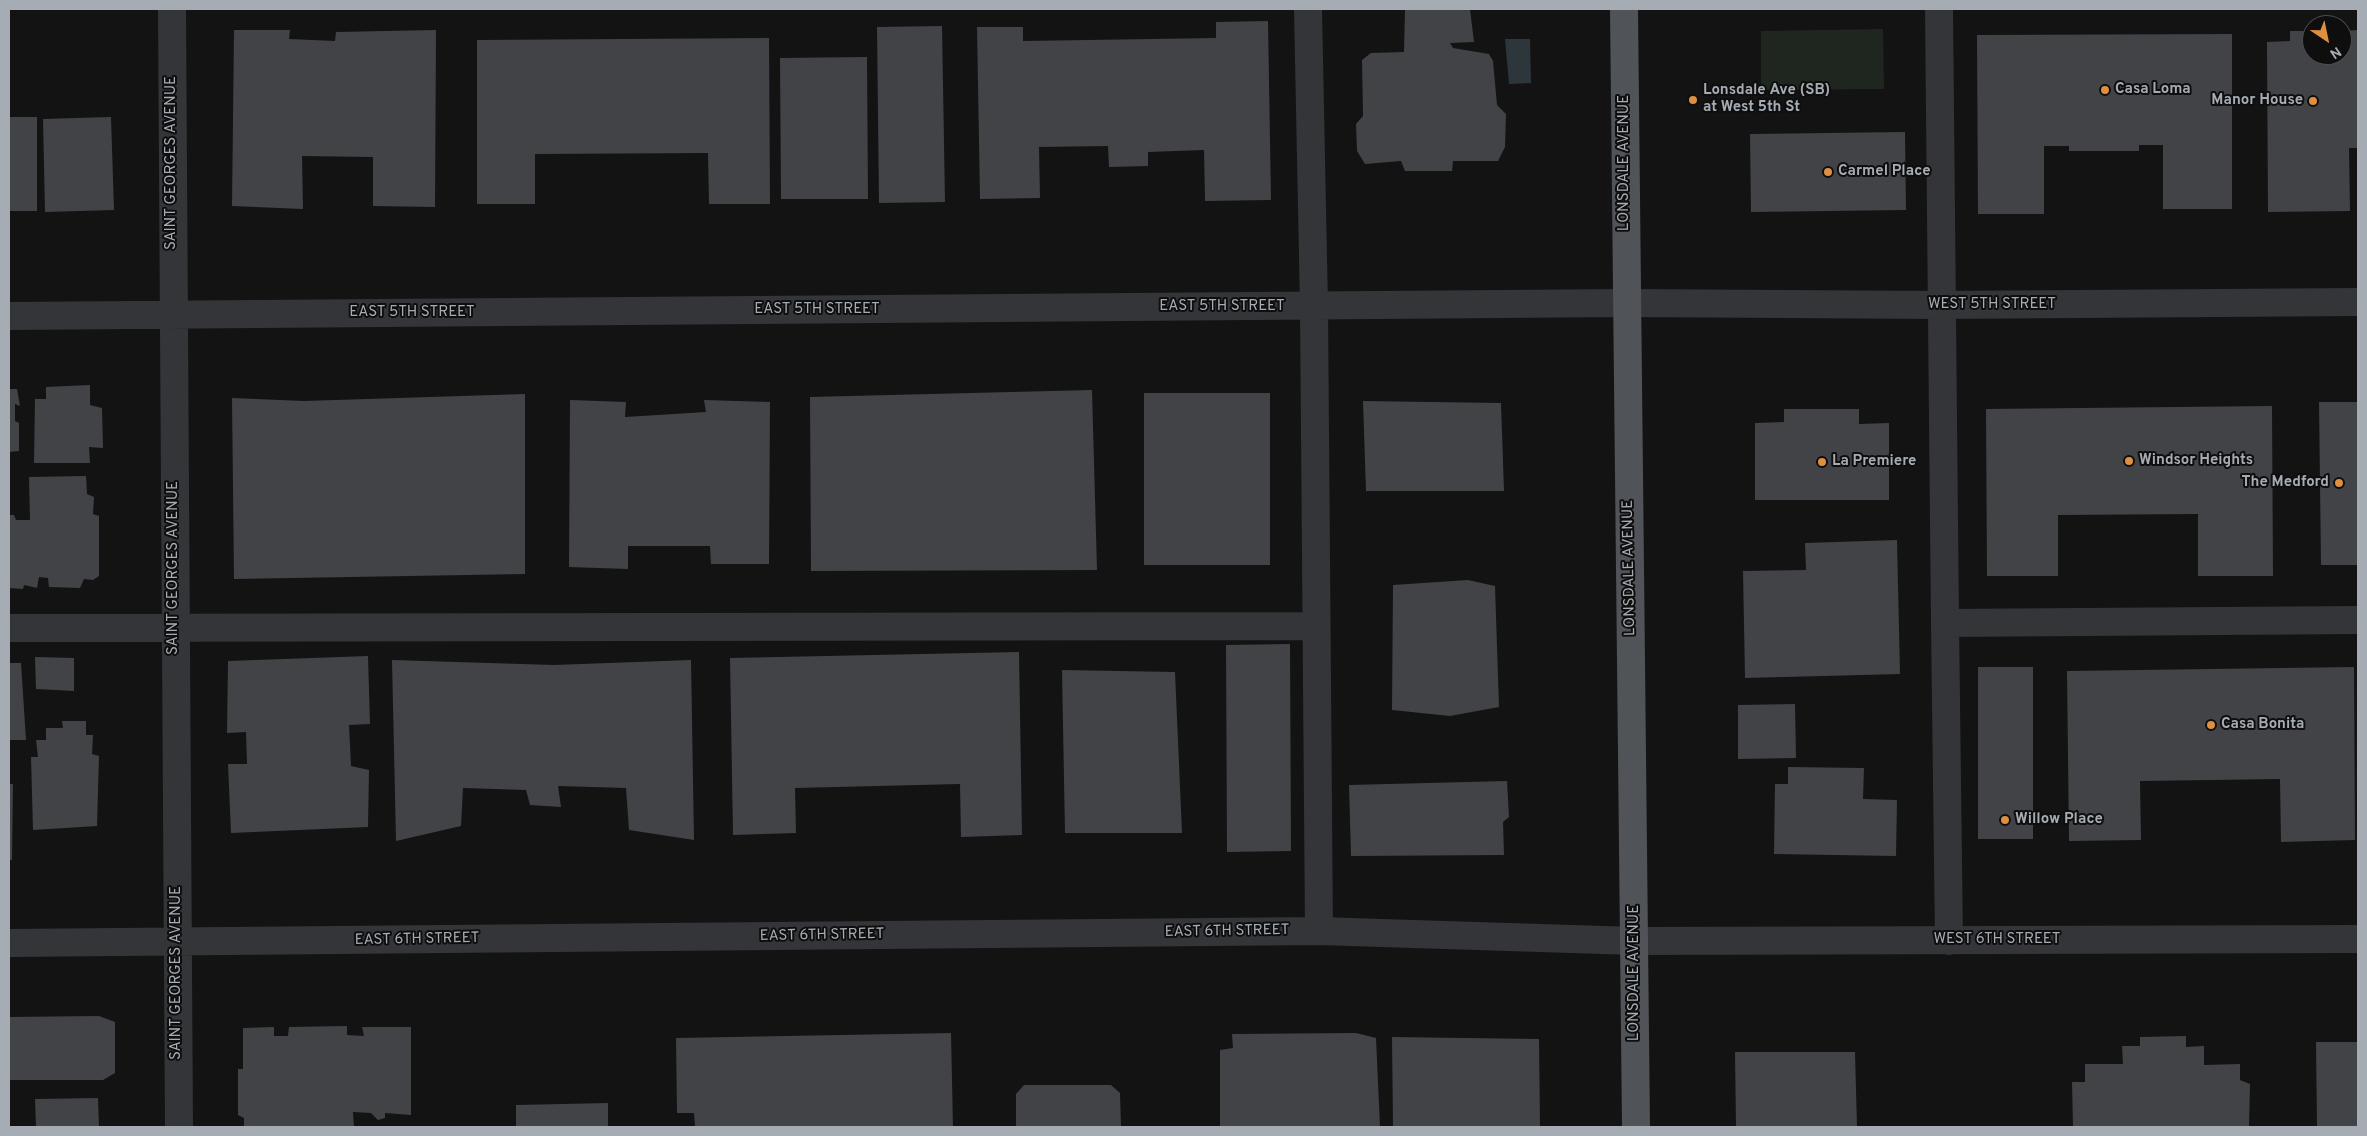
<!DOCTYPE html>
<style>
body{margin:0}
#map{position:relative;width:2367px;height:1136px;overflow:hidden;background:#131314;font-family:Overpass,sans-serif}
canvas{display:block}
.frame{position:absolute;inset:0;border:10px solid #a5acb3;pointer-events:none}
.north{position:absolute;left:2302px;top:15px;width:50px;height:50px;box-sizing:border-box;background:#0e0e0f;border:1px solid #4a4d51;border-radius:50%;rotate:146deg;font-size:14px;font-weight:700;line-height:20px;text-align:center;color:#a5acb3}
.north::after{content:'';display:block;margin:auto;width:18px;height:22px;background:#de8f40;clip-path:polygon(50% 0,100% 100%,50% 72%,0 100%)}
</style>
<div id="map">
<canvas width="2367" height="1136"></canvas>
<div class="frame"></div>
<div class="north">N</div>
</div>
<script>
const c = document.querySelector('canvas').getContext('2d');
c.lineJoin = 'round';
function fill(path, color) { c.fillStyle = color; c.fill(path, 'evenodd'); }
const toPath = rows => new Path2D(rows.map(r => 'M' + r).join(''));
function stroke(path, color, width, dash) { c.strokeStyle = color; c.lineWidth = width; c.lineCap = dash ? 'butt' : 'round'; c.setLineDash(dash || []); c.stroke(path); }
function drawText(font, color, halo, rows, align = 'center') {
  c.font = font + ' Overpass,sans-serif'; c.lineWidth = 4; c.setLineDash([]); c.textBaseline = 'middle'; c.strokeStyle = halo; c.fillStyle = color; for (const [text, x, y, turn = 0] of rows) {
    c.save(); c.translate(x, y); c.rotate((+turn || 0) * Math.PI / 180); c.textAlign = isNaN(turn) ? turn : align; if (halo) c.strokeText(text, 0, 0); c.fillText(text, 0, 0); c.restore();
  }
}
fill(toPath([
 [1883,29,1884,89,1761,90,1761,31]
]), '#1f261f');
fill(toPath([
 [1505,39,1530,39,1531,83,1509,84]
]), '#2d373b');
fill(toPath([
 [1405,9,1470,9,1474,42,1450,43,1453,48,1489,54,1493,61,1497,105,1506,114,1505,147,1498,161,1453,161,1452,171,1405,171,1401,161,1365,164,1357,151,1356,124,1363,116,1362,60,1371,53,1404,52],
 [1268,21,1271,200,1205,201,1204,150,1148,152,1148,166,1109,167,1108,146,1039,147,1040,198,980,199,977,27,1023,27,1023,41,1216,38,1216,22],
 [942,26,945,202,879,203,877,27],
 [234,30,290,30,289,39,335,41,336,32,436,30,435,207,373,206,373,157,302,156,303,209,232,206],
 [2358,30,2358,148,2349,148,2350,211,2268,212,2267,42,2290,41,2290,31,2312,31,2312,55,2342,55,2342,31],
 [2232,34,2232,209,2163,209,2163,145,2139,145,2139,151,2069,151,2069,146,2044,146,2044,214,1978,214,1977,35],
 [769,38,770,204,709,204,708,153,535,154,535,204,477,204,477,40],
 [867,57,868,199,781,199,780,58],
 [9,117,37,117,37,211,9,211],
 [111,117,114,210,45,212,43,119],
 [1905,132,1906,210,1751,212,1750,134],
 [90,385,90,405,102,408,103,448,89,447,90,463,34,463,35,399,46,399,46,387],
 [9,389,17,389,20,406,15,404,15,421,19,423,19,451,9,452],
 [1092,390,1097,570,811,571,810,397],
 [1144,393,1270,393,1270,565,1144,565],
 [525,394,525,574,234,579,232,398,304,401],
 [570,400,626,402,625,417,706,412,704,400,770,402,769,564,711,564,710,546,628,546,628,569,569,567],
 [1363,401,1501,403,1504,491,1366,491],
 [2319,402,2358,402,2358,565,2321,565],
 [2272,406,2273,576,2198,576,2198,514,2058,515,2058,576,1987,576,1986,409],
 [1784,409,1859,409,1859,424,1889,423,1889,500,1755,500,1755,423,1784,422],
 [86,476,87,494,94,497,93,514,99,516,99,576,93,580,84,579,80,588,49,587,48,578,39,577,37,588,24,585,23,589,9,588,9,515,14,515,16,520,30,520,29,477],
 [1897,540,1900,674,1745,678,1743,571,1806,570,1805,543],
 [1468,580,1495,586,1499,707,1450,716,1392,710,1393,585],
 [1290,644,1291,851,1227,852,1226,645],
 [1019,652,1022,835,961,837,960,784,795,788,796,833,733,835,730,658],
 [368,656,370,724,349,725,351,766,369,770,368,827,231,833,228,764,247,764,246,732,227,733,228,661],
 [35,657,74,658,74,691,36,689],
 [392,660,554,665,691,660,694,840,629,830,626,788,558,786,561,807,530,805,526,790,463,788,461,826,396,841],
 [9,663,21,663,26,740,9,740],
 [1978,667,2033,667,2033,839,1978,839],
 [2354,667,2355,840,2281,842,2280,779,2140,781,2141,840,2069,841,2067,671],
 [1062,670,1175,672,1182,833,1065,833],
 [1795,704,1796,758,1738,759,1738,705],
 [62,721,86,721,86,735,93,735,92,754,99,756,97,826,33,830,31,757,38,757,36,740,46,740,46,728,63,728],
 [1788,767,1864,768,1863,799,1897,800,1896,856,1774,854,1775,784,1788,784],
 [1507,781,1509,817,1503,822,1504,855,1351,856,1349,785],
 [9,784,13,784,12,860,9,860],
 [99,1016,115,1022,115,1073,103,1080,9,1080,9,1017],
 [347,1026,347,1035,364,1036,362,1027,411,1027,411,1115,385,1113,385,1118,378,1120,371,1113,353,1112,354,1127,244,1127,244,1118,238,1115,238,1069,243,1069,243,1028,274,1027,274,1036,288,1036,289,1027],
 [951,1033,953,1127,695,1127,694,1113,677,1113,676,1038],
 [1356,1033,1376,1038,1380,1127,1220,1127,1220,1050,1233,1048,1232,1034],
 [2186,1036,2186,1047,2204,1046,2204,1065,2240,1064,2240,1080,2250,1084,2249,1127,2073,1127,2072,1082,2085,1082,2085,1064,2123,1064,2122,1046,2140,1046,2140,1037],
 [1392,1037,1539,1039,1540,1127,1393,1127],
 [2316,1042,2358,1042,2358,1127,2317,1127],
 [1735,1052,1855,1052,1857,1127,1736,1127],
 [1024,1085,1111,1085,1120,1093,1121,1127,1016,1127,1016,1094],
 [98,1098,99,1127,36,1127,35,1099],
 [608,1103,608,1127,516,1127,516,1105]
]), '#424347');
stroke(toPath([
 [172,9,179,1127],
 [1308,9,1314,307,1319,931],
 [1939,9,1945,623],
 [9,316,1626,303,1941,305,2358,302],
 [9,628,1316,626],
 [1949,941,1945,623,2358,620],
 [9,943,1319,931,1635,941,2358,939]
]), '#343538', 28);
stroke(toPath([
 [1624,9,1636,1127]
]), '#505357', 28);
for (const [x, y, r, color] of [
 [2105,90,5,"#de8f40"],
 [1693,100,5,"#de8f40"],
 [2313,101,5,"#de8f40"],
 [1828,172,5,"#de8f40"],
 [2129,461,5,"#de8f40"],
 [1822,462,5,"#de8f40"],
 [2339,483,5,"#de8f40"],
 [2211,725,5,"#de8f40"],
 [2005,820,5,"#de8f40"]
]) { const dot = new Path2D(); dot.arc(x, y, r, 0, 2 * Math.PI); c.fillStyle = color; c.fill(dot); stroke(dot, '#0e0e0f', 2); }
drawText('bold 15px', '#a5acb3', '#0e0e0f', [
 ["Casa Loma",2115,90],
 ["Lonsdale Ave (SB)",1703,91],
 ["at West 5th St",1703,108],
 ["Manor House",2303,101,"right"],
 ["Carmel Place",1838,172],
 ["Windsor Heights",2139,461],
 ["La Premiere",1832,462],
 ["The Medford",2329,483,"right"],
 ["Casa Bonita",2221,725],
 ["Willow Place",2015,820]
], 'left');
drawText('15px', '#a5acb3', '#0e0e0f', [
 ["SAINT GEORGES AVENUE",172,163,-90],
 ["LONSDALE AVENUE",1625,163,-90],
 ["WEST 5TH STREET",1992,305],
 ["EAST 5TH STREET",1222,307],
 ["EAST 5TH STREET",817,310],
 ["EAST 5TH STREET",412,313],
 ["SAINT GEORGES AVENUE",174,568,-90],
 ["LONSDALE AVENUE",1630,568,-91],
 ["EAST 6TH STREET",1227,932,-1],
 ["EAST 6TH STREET",822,936,-1],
 ["EAST 6TH STREET",417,940,-1],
 ["WEST 6TH STREET",1997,940],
 ["SAINT GEORGES AVENUE",177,973,-90],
 ["LONSDALE AVENUE",1635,973,-90]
]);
</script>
